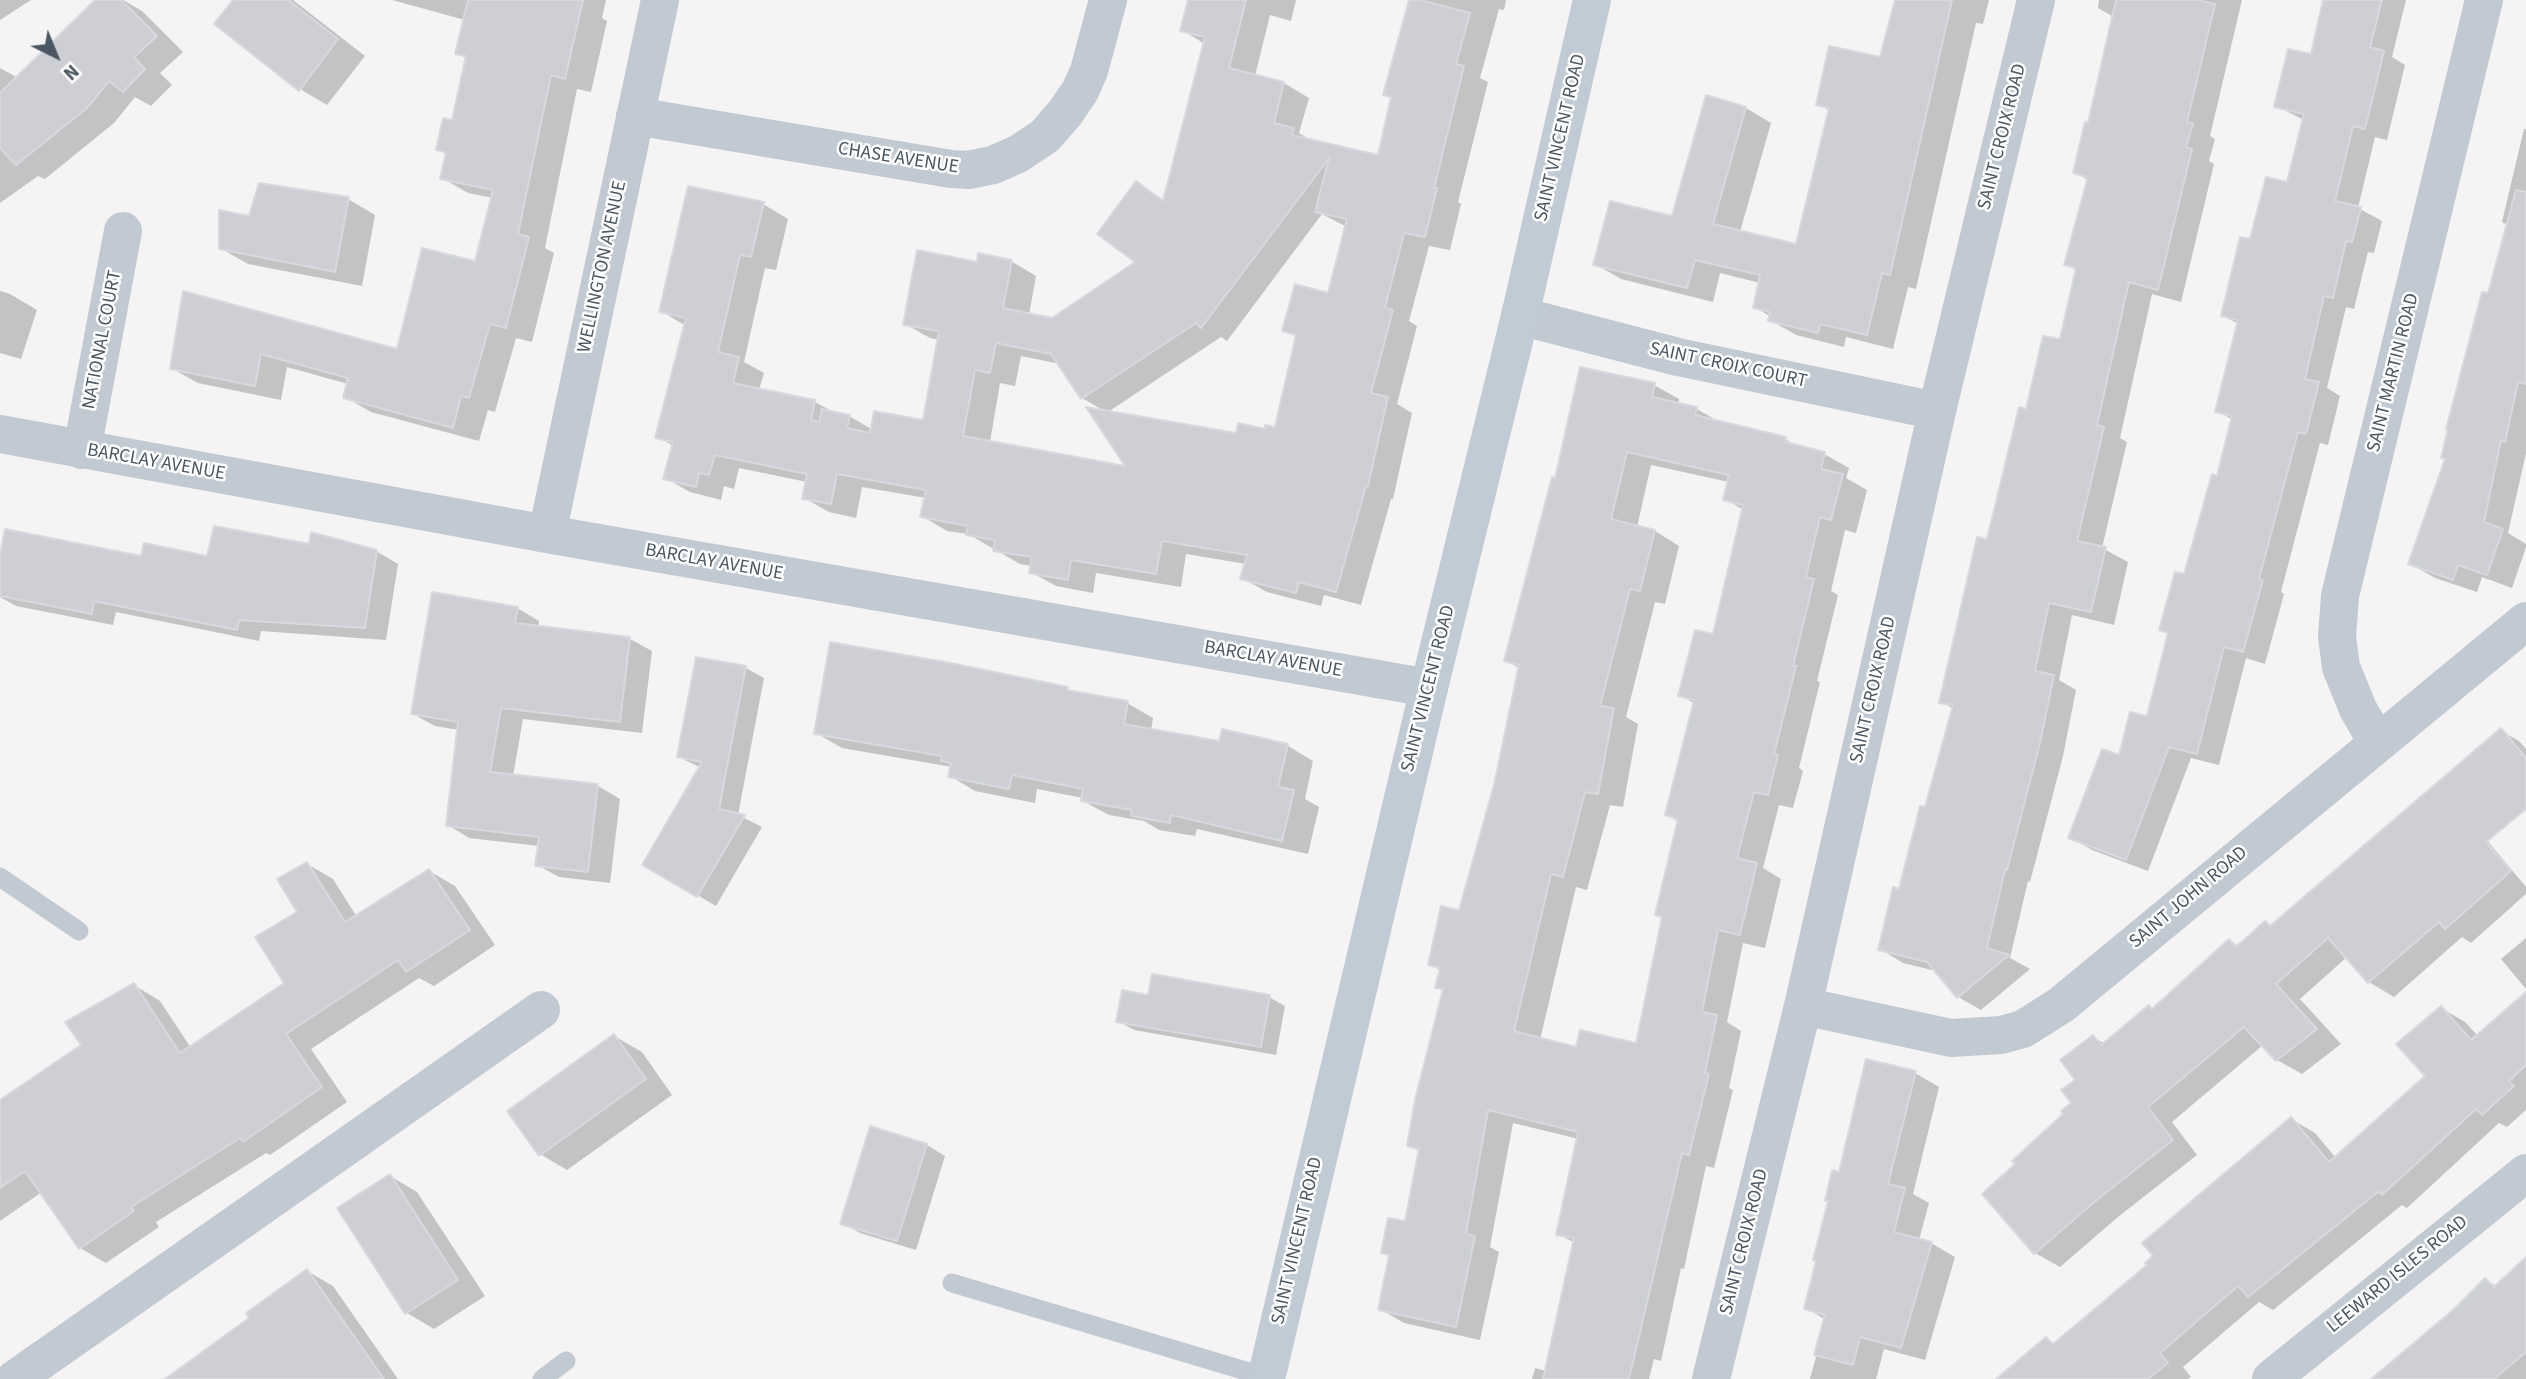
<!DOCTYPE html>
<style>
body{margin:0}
#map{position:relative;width:2526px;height:1379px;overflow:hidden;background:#f5f3f3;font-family:"Source Sans 3",sans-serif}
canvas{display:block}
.north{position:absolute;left:21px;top:21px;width:70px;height:70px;-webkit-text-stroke:5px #fff;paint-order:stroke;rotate:137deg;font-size:19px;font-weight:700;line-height:28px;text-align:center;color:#4a5661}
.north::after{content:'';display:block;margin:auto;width:24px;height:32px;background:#4a5661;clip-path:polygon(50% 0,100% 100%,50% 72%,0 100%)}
</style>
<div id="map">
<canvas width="2526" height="1379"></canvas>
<div class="north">N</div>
</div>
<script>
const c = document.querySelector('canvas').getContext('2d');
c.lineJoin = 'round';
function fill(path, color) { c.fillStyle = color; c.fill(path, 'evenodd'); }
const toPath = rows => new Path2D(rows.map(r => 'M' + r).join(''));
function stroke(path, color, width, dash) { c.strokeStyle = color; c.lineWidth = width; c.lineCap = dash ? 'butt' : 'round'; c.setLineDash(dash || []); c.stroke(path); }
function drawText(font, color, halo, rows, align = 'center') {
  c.font = font + ' "Source Sans 3",sans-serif'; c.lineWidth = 5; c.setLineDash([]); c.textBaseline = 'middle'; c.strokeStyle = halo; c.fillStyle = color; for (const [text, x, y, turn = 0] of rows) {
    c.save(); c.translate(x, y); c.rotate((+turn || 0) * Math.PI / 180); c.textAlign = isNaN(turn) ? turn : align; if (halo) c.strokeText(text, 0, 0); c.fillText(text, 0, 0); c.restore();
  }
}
fill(toPath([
 [0,0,31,0,0,20],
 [97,0,123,0,142,11,183,52,160,73,172,85,151,106,135,97,114,123,45,179,38,176,0,203,0,68,18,78],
 [235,0,293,0,365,56,327,105,300,89],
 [392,0,606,0,602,18,607,21,591,92,577,89,545,248,554,253,532,342,516,338,495,412,488,410,479,441,371,412,345,397,348,384,287,367,281,400,198,383,171,368,184,294,399,351,476,263,493,198,468,193,442,178,447,155,438,149,454,122,467,59,457,53,465,20],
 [1190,0,1296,0,1291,21,1270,15,1255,76,1284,83,1309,98,1299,133,1314,142,1379,157,1393,98,1385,94,1411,0,1506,0,1504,10,1499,9,1480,78,1488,82,1458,202,1461,204,1450,250,1429,246,1409,321,1417,326,1397,404,1412,413,1393,499,1391,499,1361,605,1324,595,1321,606,1267,592,1242,578,1246,564,1186,554,1181,587,1096,573,1093,593,1056,586,1031,572,1032,566,1020,564,968,534,947,531,922,516,926,498,862,487,856,518,829,512,804,498,807,482,739,468,734,489,724,486,721,500,690,492,665,478,674,446,657,437,686,326,661,311,763,204,788,219,776,270,765,268,744,362,764,373,759,390,815,402,835,413,849,416,873,430,924,422,939,340,930,338,905,324,978,264,1011,261,1036,276,1029,315,1052,320,1138,262,1137,184,1164,200,1205,44,1182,30],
 [1322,214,1347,227,1330,295,1284,330,1297,337,1276,429,1238,435,1108,412,1221,337,1227,341],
 [1021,356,1060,364,1082,398,1106,412,1129,468,990,442,1000,383,1015,386],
 [1897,0,1989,0,1983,24,1976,23,1916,289,1908,287,1893,349,1846,337,1844,347,1796,335,1770,320,1771,317,1755,307,1760,283,1720,273,1713,302,1621,279,1595,264,1674,218,1746,108,1771,123,1740,232,1798,246,1830,111,1818,104,1881,59],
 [2099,0,2242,0,2210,136,2215,139,2209,161,2214,164,2181,302,2152,294,2120,438,2127,442,2102,548,2128,562,2114,625,2072,615,2059,680,2076,690,2063,756,2030,882,2028,881,2010,958,2030,969,1981,1010,1958,997,1936,971,1903,963,1880,949,1926,809,1954,709,1941,702,1988,541,2028,411,2061,341,2077,271,2066,264,2088,180,2075,172,2089,125,2114,17,2098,8],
 [2325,0,2406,0,2392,57,2405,65,2387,140,2375,137,2358,208,2382,221,2374,253,2368,252,2354,309,2346,307,2327,388,2340,396,2328,445,2320,443,2281,592,2284,594,2265,664,2246,658,2219,765,2191,758,2148,871,2092,850,2070,837,2120,758,2149,719,2170,634,2161,629,2185,576,2218,478,2233,420,2217,411,2239,324,2223,316,2251,241,2288,184,2304,120,2276,106,2312,56],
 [2524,129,2526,129,2526,453,2508,533,2526,544,2526,547,2512,588,2482,577,2477,592,2435,578,2411,564,2447,460,2508,225,2502,222],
 [348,199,375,215,362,286,248,264,220,248,251,217],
 [0,291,10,294,37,310,21,359,0,353],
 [1654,385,1679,399,1678,405,1697,409,1721,423,1785,439,1800,448,1824,454,1849,468,1846,478,1867,490,1856,533,1845,530,1831,591,1838,595,1817,681,1820,682,1799,768,1803,771,1793,808,1779,805,1763,868,1781,879,1765,948,1743,943,1727,1022,1741,1031,1729,1088,1733,1090,1714,1168,1706,1166,1684,1269,1681,1268,1661,1361,1654,1359,1649,1379,1532,1379,1535,1368,1546,1371,1575,1243,1558,1234,1579,1139,1513,1123,1490,1247,1499,1252,1480,1340,1404,1323,1380,1309,1391,1256,1383,1252,1407,1224,1420,1152,1409,1145,1444,991,1437,987,1441,971,1430,964,1460,912,1495,785,1520,669,1506,660,1556,480],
 [1651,465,1729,482,1725,499,1744,510,1715,636,1680,695,1695,704,1667,815,1679,822,1657,914,1664,918,1637,1045,1577,1049,1540,1040,1576,887,1587,890,1610,805,1623,807,1638,724,1626,717,1655,602,1665,604,1679,546,1655,531,1637,527],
 [311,546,376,551,398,564,386,640,261,631,259,641,116,612,113,625,16,606,0,597,0,564,142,558,209,558],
 [517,608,539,621,538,628,630,639,652,651,642,733,523,719,513,776,598,786,620,799,610,883,559,877,537,865,539,846,469,838,448,825,459,730,435,726,413,714],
 [697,659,746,668,764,678,738,815,762,827,716,906,644,864,701,768,679,757],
 [1067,689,1075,694,1127,703,1153,718,1151,731,1220,743,1223,731,1288,746,1313,761,1305,799,1319,807,1308,854,1197,829,1195,836,1159,830,1144,821,1109,815,1083,801,1083,798,1037,789,1035,803,975,791,950,776,952,767,842,748,816,733],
 [2501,731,2519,741,2526,749,2526,809],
 [2456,803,2526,887,2526,894,2471,943,2462,937,2394,997,2369,982,2347,957,2300,999,2341,1044,2302,1074,2277,1060,2263,1045,2172,1122,2197,1155,2118,1217,2060,1267,2035,1253,2066,1114,2073,1104,2078,1080,2093,1037,2105,1044,2149,1007,2154,1009,2230,941,2239,946,2265,923,2272,927],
 [307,864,333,879,357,917,429,871,455,886,495,945,434,986,419,978,311,1049,347,1102,270,1155,266,1153,156,1222,159,1227,106,1263,80,1248,42,1192,0,1221,0,1103,83,1045,134,985,160,1001,191,1048,287,984],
 [2526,938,2526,989,2501,959],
 [2526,994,2526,1110,2507,1127,2499,1123,2407,1208,2402,1205,2273,1310,2259,1302,2183,1367,2191,1377,2188,1379,1998,1379,2046,1339,2056,1344,2149,1266,2291,1119,2315,1133,2336,1158,2427,1076,2441,1008,2465,1022,2478,1036],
 [1149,997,1269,997,1285,1006,1276,1055,1134,1030,1118,1021],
 [614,1036,642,1052,672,1095,567,1170,540,1154],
 [1915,1073,1939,1087,1913,1194,1929,1203,1919,1240,1931,1243,1955,1257,1925,1360,1884,1349,1876,1379,1810,1379,1826,1320,1806,1308,1841,1174],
 [871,1129,927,1145,945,1156,916,1250,860,1233,842,1223],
 [390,1176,417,1192,485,1296,434,1329,407,1313],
 [2526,1259,2526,1379,2374,1379,2454,1311,2485,1280,2497,1286],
 [307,1271,333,1286,398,1379,168,1379,252,1318]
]), '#0003');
const building = toPath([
 [95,0,121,0,157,36,134,57,145,69,123,92,109,81,87,108,16,165,0,148,0,93,95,0],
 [233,0,288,0,338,39,299,91,214,24,233,0],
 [468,0,583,0,565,79,551,75,518,234,529,237,506,328,490,324,469,398,461,396,453,428,343,398,348,378,261,354,255,386,170,369,183,291,397,349,422,248,475,261,493,190,440,179,446,152,436,150,443,118,452,120,466,56,455,54,468,0],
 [1188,0,1246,0,1229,68,1284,82,1274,123,1294,128,1292,135,1378,155,1391,97,1383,95,1409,0,1420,0,1470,13,1456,64,1464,66,1434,188,1437,188,1425,237,1404,233,1385,308,1393,310,1371,393,1388,397,1368,486,1366,486,1336,592,1299,582,1296,593,1240,579,1247,555,1162,541,1156,574,1071,560,1068,580,1029,573,1032,557,993,551,995,540,966,535,968,526,920,517,926,490,837,474,831,504,802,499,807,474,715,455,709,475,699,473,696,487,663,479,673,442,655,438,686,318,659,312,688,186,764,202,751,257,740,255,718,352,739,357,733,383,815,400,811,420,819,422,822,409,850,415,847,428,870,433,874,411,923,420,939,331,903,325,917,250,977,262,978,253,1012,260,1003,308,1052,318,1135,262,1097,234,1136,181,1163,201,1205,37,1180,31,1188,0],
 [1329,158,1315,212,1347,219,1328,293,1295,284,1282,331,1296,335,1275,427,1265,425,1265,429,1238,423,1236,433,1086,407,1125,466,963,436,975,370,990,373,996,343,1051,354,1081,399,1196,323,1201,328,1329,158],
 [1895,0,1952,0,1890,275,1882,273,1867,335,1820,324,1818,333,1768,321,1770,312,1753,308,1760,275,1695,260,1687,288,1593,265,1610,201,1672,216,1706,95,1746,107,1713,224,1796,244,1829,108,1816,105,1829,46,1880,57,1895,0],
 [2116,0,2198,0,2215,4,2187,122,2193,124,2186,147,2192,149,2158,290,2129,282,2097,425,2104,427,2077,541,2106,547,2091,612,2049,603,2035,671,2054,675,2040,743,2007,870,2005,869,1987,948,2009,955,1957,998,1927,962,1878,950,1893,887,1899,889,1920,806,1925,807,1953,705,1939,703,1977,537,1987,539,2019,407,2026,409,2043,336,2060,339,2076,268,2064,265,2088,177,2073,173,2085,122,2088,123,2116,0],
 [2323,0,2382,0,2370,47,2384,51,2365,129,2353,126,2335,201,2361,207,2352,242,2346,241,2333,298,2324,296,2305,379,2319,382,2306,434,2298,432,2259,579,2263,580,2243,652,2224,647,2197,754,2169,747,2126,860,2068,838,2102,749,2119,755,2130,712,2147,716,2168,633,2159,630,2175,572,2184,574,2212,474,2217,476,2232,416,2215,412,2238,320,2221,316,2240,237,2250,239,2266,177,2287,182,2304,114,2274,107,2288,49,2311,54,2323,0],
 [259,183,349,197,335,272,219,249,219,210,249,216,259,183],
 [2516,190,2526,192,2526,384,2518,382,2505,442,2501,440,2484,522,2503,529,2487,575,2458,565,2453,580,2408,564,2445,459,2441,458,2448,429,2446,429,2482,292,2488,293,2516,190],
 [1580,367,1655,383,1652,397,1697,407,1695,415,1786,437,1785,442,1825,452,1821,469,1843,474,1831,520,1820,517,1806,577,1814,579,1793,666,1796,666,1774,754,1778,755,1768,795,1754,792,1737,858,1757,863,1740,935,1718,930,1702,1012,1717,1015,1705,1073,1709,1074,1689,1155,1682,1153,1629,1379,1543,1379,1574,1238,1556,1235,1578,1132,1488,1110,1466,1234,1475,1236,1456,1327,1378,1310,1389,1255,1381,1253,1388,1218,1405,1221,1419,1149,1407,1146,1415,1100,1443,989,1435,988,1440,968,1428,965,1441,906,1459,910,1494,785,1519,665,1504,661,1552,477,1555,478,1580,367],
 [1627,452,1729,475,1723,500,1743,505,1713,634,1695,630,1678,696,1694,700,1665,815,1678,819,1655,915,1662,917,1636,1043,1580,1030,1576,1047,1514,1031,1551,874,1563,877,1585,792,1598,794,1614,708,1600,706,1630,589,1640,591,1655,530,1611,519,1627,452],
 [214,526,309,544,311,532,377,550,365,628,239,620,237,630,94,601,92,614,0,596,0,555,5,529,141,556,144,543,207,556,214,526],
 [432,592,518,607,515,623,630,637,620,722,501,708,490,772,598,784,588,872,535,866,539,837,446,826,458,722,411,714,432,592],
 [830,642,945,662,1068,687,1067,690,1128,701,1124,724,1219,741,1222,729,1288,744,1278,787,1294,790,1282,841,1171,815,1170,823,1131,816,1132,810,1081,801,1083,789,1012,775,1009,789,948,777,951,763,941,761,942,756,814,734,830,642],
 [696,657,746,666,719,809,745,815,697,897,642,865,702,762,677,757,696,657],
 [2501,728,2526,758,2526,809,2486,842,2511,871,2445,929,2439,922,2368,983,2328,938,2276,984,2317,1029,2276,1061,2244,1027,2148,1107,2173,1140,2093,1203,2034,1254,1982,1194,2015,1164,2012,1161,2063,1114,2061,1111,2071,1103,2061,1090,2075,1080,2060,1060,2093,1035,2101,1045,2149,1005,2152,1009,2229,939,2236,947,2265,921,2270,926,2501,728],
 [307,862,345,922,429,869,470,930,406,972,398,960,286,1034,322,1087,243,1142,240,1138,131,1207,134,1211,79,1249,25,1171,0,1188,0,1100,81,1045,65,1022,134,983,180,1053,284,983,255,937,297,912,277,879,307,862],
 [1152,974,1270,995,1261,1047,1116,1022,1122,990,1148,995,1152,974],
 [2526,992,2526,1065,2509,1081,2514,1086,2482,1115,2476,1109,2382,1195,2379,1191,2248,1297,2238,1286,2160,1353,2168,1363,2148,1379,1996,1379,2046,1337,2053,1344,2147,1265,2145,1263,2153,1256,2142,1243,2291,1117,2329,1162,2425,1076,2396,1044,2441,1006,2471,1040,2526,992],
 [614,1034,646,1079,539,1156,507,1111,614,1034],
 [1866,1059,1916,1071,1888,1184,1905,1188,1894,1232,1932,1242,1901,1348,1860,1337,1853,1365,1814,1355,1825,1315,1804,1309,1816,1261,1813,1260,1828,1201,1825,1201,1832,1170,1839,1172,1866,1059],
 [870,1126,927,1144,897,1241,840,1224,870,1126],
 [390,1174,458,1280,405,1314,337,1208,390,1174],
 [2526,1257,2526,1352,2494,1379,2371,1379,2453,1310,2485,1278,2494,1287,2526,1257],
 [307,1269,384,1379,165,1379,249,1318,246,1313,307,1269]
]);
fill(building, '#cdcfd5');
stroke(building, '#d7d9de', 2);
stroke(toPath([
 [0,877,79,931],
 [952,1283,1266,1377],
 [542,1379,566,1361]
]), '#c1cad2', 19);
stroke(toPath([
 [635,116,951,169,968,170,993,165,1018,154,1045,136,1065,113,1080,91,1089,71,1108,0],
 [1520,316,1678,357,1937,411],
 [0,434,547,534,1429,688],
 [82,450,123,231],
 [547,534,660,0],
 [2377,742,2358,709,2341,667,2337,637,2340,596,2484,0],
 [1803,1006,1951,1038,2001,1035,2023,1029,2061,1005,2526,621],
 [15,1379,541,1010],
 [1711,1379,1803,1006,1937,411,2036,0],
 [2271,1379,2526,1173]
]), '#c1cad2', 38);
stroke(toPath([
 [1266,1379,1429,688,1520,316,1592,0]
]), '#c1cbd6', 38);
drawText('19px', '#4a5661', '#fff', [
 ["SAINT CROIX ROAD",2003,137,-76],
 ["SAINT VINCENT ROAD",1561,138,-77],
 ["CHASE AVENUE",898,159,9],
 ["WELLINGTON AVENUE",603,267,-78],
 ["NATIONAL COURT",103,340,-79],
 ["SAINT CROIX COURT",1728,366,12],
 ["SAINT MARTIN ROAD",2394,373,-76],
 ["BARCLAY AVENUE",156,463,10],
 ["BARCLAY AVENUE",714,563,10],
 ["BARCLAY AVENUE",1273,660,10],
 ["SAINT VINCENT ROAD",1429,689,-76],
 ["SAINT CROIX ROAD",1874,690,-77],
 ["SAINT JOHN ROAD",2189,898,-40],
 ["SAINT VINCENT ROAD",1298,1241,-77],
 ["SAINT CROIX ROAD",1745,1242,-76],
 ["LEEWARD ISLES ROAD",2398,1275,-39]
]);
</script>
